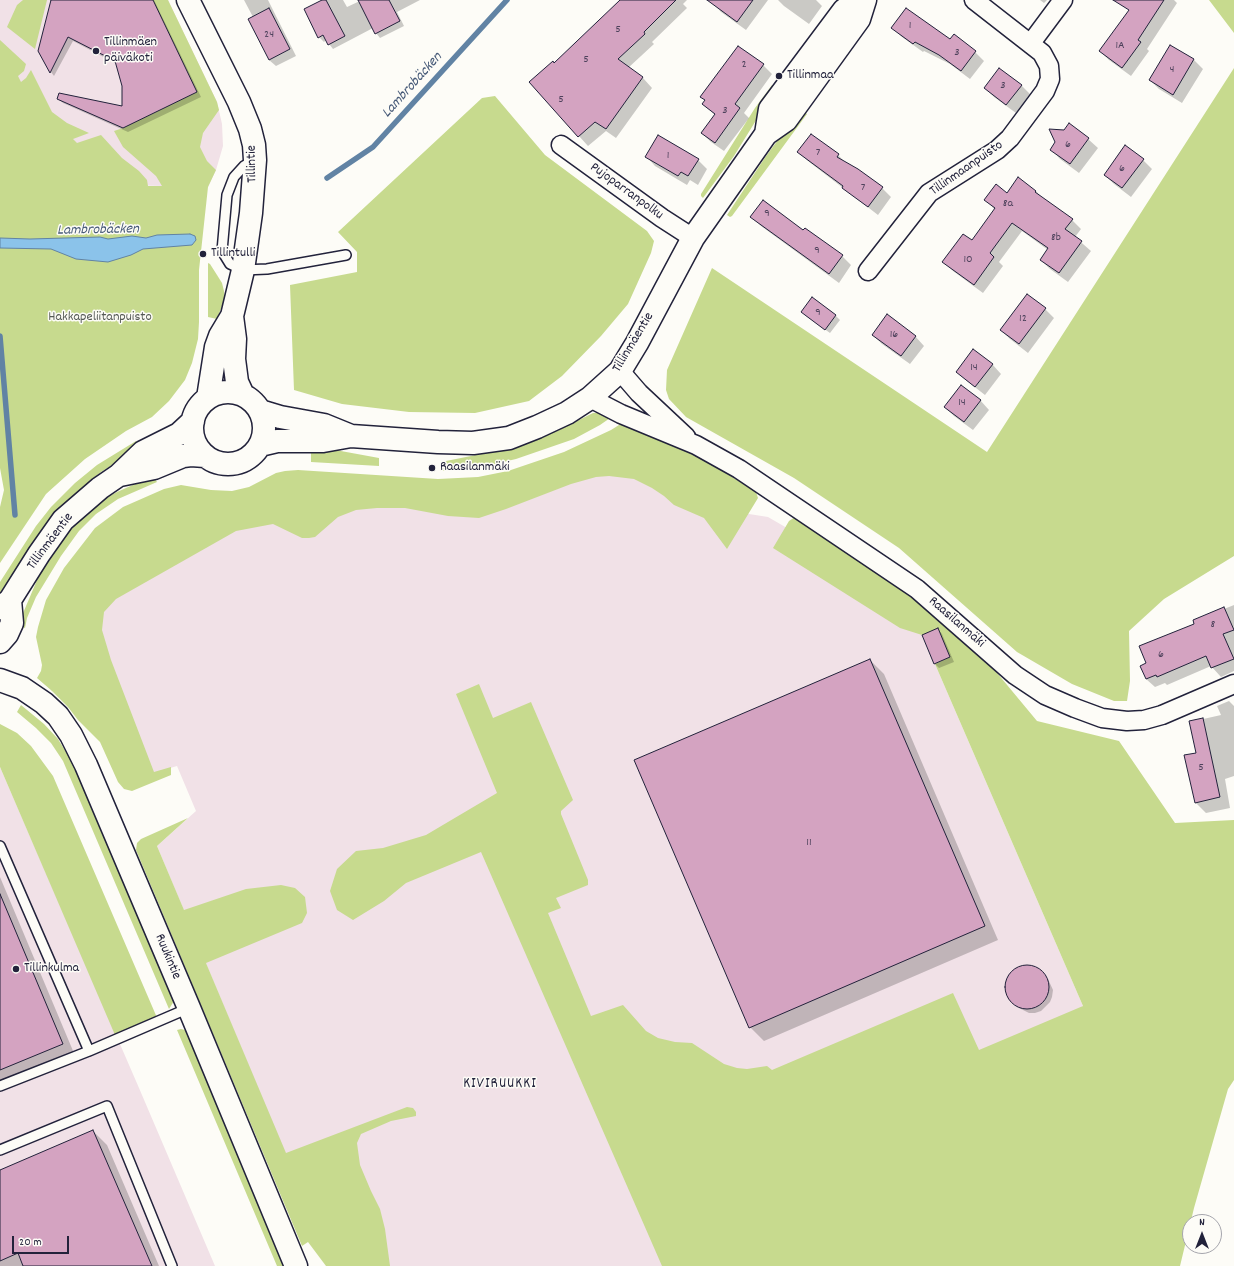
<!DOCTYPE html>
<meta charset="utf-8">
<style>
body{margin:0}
#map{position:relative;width:1234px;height:1266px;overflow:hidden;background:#fdfcf7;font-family:Dekko,sans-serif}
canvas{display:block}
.north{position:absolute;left:1182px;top:1214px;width:40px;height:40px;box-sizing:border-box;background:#fdfcf7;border:1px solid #a5a5ac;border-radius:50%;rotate:0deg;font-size:11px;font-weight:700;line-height:16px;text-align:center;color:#22223b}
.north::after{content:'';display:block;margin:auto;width:14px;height:18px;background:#22223b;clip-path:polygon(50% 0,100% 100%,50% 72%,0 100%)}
.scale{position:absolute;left:12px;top:1236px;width:57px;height:18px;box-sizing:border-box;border:2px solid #22223b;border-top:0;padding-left:5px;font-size:12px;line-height:14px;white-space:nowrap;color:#22223b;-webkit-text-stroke:3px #fdfcf7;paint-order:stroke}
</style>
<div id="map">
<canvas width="1234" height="1266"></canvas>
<div class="north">N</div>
<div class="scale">20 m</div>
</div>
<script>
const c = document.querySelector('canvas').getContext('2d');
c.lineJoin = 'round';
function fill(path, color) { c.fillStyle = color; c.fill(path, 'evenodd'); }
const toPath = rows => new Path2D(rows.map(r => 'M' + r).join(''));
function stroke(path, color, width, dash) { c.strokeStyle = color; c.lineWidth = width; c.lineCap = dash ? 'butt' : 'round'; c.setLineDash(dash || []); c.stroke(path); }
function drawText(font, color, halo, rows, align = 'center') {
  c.font = font + ' Dekko,sans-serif'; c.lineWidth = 3; c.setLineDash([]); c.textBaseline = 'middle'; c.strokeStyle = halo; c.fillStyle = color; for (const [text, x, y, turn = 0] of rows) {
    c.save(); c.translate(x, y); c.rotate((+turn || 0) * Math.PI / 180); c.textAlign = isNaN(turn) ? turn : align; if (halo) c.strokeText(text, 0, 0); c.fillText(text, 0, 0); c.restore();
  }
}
fill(toPath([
 [0,0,168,0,217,102,222,124,223,146,216,170,208,187,118,185,0,175],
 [624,440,749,514,768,517,787,528,938,628,950,657,935,664,1083,1006,703,1266,355,1266,288,1160,157,846,196,811,177,766,127,781,57,612,181,524,480,489],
 [0,767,139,1088,215,1266,0,1266]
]), '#f1e1e7');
fill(toPath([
 [23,0,47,0,35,49,7,27,17,5],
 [153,0,168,0,217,102,219,110,203,133,200,147,207,161,216,170,208,187,199,270,199,322,198,339,192,363,185,380,169,401,152,417,126,431,85,459,46,494,0,563,0,507,4,490,0,468,0,40,26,64,24,71,18,76,21,82,26,78,31,70,52,112,67,123,89,133,73,139,77,143,101,135,122,158,139,171,147,180,148,186,162,186,156,176,123,147,114,131,123,128,197,92],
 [1209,0,1234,0,1234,33],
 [1234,68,1234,556,1164,599,1129,631,1130,681,1127,701,1114,701,1072,684,1017,652,899,548,794,478,686,417,669,399,666,390,667,370,712,268,987,452],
 [772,85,777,90,760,114,734,156,703,198,701,196,701,194,755,108],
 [495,96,545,155,647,231,654,241,651,253,628,304,601,336,562,376,529,401,475,413,409,412,342,404,294,390,290,285,357,272,357,252,338,232,482,98],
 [801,109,807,114,732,216,730,217,727,215,766,156],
 [208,263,210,264,217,275,222,283,224,291,225,298,217,319,208,317],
 [593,413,604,413,613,416,600,425,574,439,516,459,486,466,457,470,440,471,441,462,506,449,529,443,559,430],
 [625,419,664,436,713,465,756,492,758,498,727,549,704,518,674,505,664,496,652,488,634,479,609,476,596,477,571,484,506,509,479,518,448,516,405,508,377,508,356,510,338,517,315,537,309,538,302,538,273,524,236,531,116,599,104,612,102,630,111,660,154,772,171,767,171,775,132,791,124,789,118,782,100,742,78,720,68,707,52,691,37,678,41,671,42,665,36,637,38,627,46,600,64,568,95,528,123,507,164,489,181,485,211,490,232,491,249,487,276,473,285,471,298,470,438,479,478,477,508,471,564,452,611,430,619,425],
 [136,441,140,447,101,472,79,491,57,514,0,593,0,582,36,526,51,507,75,483,97,465],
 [311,447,330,449,379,458,379,466,311,462],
 [153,476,157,482,118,499,96,514,79,531,61,556,36,597,27,618,25,628,18,625,43,566,75,524,102,500,117,492],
 [795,517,888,575,978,650,1037,721,1119,741,1175,823,1234,820,1234,1080,1228,1089,1194,1208,1180,1266,662,1266,481,852,406,883,384,901,353,920,337,910,330,891,337,869,356,851,383,848,426,835,497,793,456,694,479,684,493,718,531,702,573,800,561,811,561,814,588,880,588,885,556,898,561,908,548,913,591,1016,623,1005,646,1031,658,1038,675,1042,692,1043,724,1064,737,1068,747,1069,767,1066,772,1070,953,993,979,1050,1083,1006,935,664,950,657,938,629,922,635,900,628,773,548,789,521],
 [21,705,44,724,58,739,72,762,88,795,174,1001,169,1009,63,761,51,743,36,728,17,712],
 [0,724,17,733,31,746,53,776,158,1020,115,1035,0,767],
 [188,818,157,846,184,910,246,889,281,885,295,888,305,897,307,913,302,923,206,963,286,1153,407,1107,413,1108,416,1112,416,1116,391,1121,361,1134,357,1143,360,1165,371,1191,380,1209,385,1229,390,1266,326,1266,308,1242,302,1246,136,850,137,843,141,839],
 [181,1029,185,1030,188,1033,287,1266,277,1266,177,1030]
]), '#c7da8e');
const water = toPath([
 [190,234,195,236,196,240,192,245,143,249,131,255,108,262,76,259,51,249,0,248,0,238,30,239,100,237,108,239,132,236,146,238,157,235,190,234]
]);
fill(water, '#8bc3ea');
stroke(water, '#6183a4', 1);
fill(toPath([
 [52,0,154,0,201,97,128,132,63,103,58,99,123,107,123,86,117,64,73,41,54,76,51,72,40,51],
 [244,0,268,0,296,56,276,66,269,60,253,17],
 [324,0,343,0,347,7,362,0,420,0,397,12,404,26,380,38,376,33,373,28,333,49,326,40,324,42,319,37],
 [623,0,687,0,683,4,687,8,652,42,654,44,628,68,643,78,652,88,616,138,606,131,588,146,530,82,555,64],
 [715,0,768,0,746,30,721,12,713,3],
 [778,0,816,0,822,6,809,24,784,6],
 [1040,0,1047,0,1044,3],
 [1131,0,1174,0,1177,3,1147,49,1149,51,1131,76,1109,60,1100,51,1130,11,1127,8],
 [893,28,951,40,975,52,984,61,970,79,950,64,924,51,923,52,902,37],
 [1171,46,1194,60,1203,69,1182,103,1159,89,1150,80],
 [763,65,772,74,744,113,749,118,724,151,711,142,702,133,715,115,703,104],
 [1021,85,1030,94,1016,113,994,97,985,88],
 [1069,125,1088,139,1098,148,1079,173,1060,159,1051,149],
 [799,152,838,155,847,164,882,188,891,197,878,215,808,161],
 [646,156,698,160,707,169,698,185,690,180,687,185,655,166],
 [1143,160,1152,169,1131,197,1114,184,1105,175],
 [1036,191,1043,199,1072,220,1081,229,1075,237,1091,251,1068,282,1050,269,1041,260,1048,250,1022,231,999,262,1003,266,983,293,953,271,944,262,972,242,995,210,986,200,1007,194],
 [752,217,803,232,805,229,842,256,851,265,839,283,761,226],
 [1027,295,1045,309,1054,318,1028,353,1010,339,1001,330],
 [835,315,840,320,830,333,806,316],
 [873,335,915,336,924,346,910,364,882,344],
 [992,364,1001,374,985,395,967,381,957,372],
 [980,400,989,410,973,430,954,416,945,407],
 [1234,605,1234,671,1221,677,1211,666,1167,685,1165,683,1155,687,1146,679,1148,664,1196,624,1194,621],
 [938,629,942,634,954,662,939,668,935,664,923,635],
 [870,660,884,674,998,940,764,1041,750,1027],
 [1229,701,1234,706,1234,776,1225,779,1230,808,1206,813,1196,803,1197,754,1190,722,1221,715,1217,706],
 [0,877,76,1058,0,1088],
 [1027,966,1033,967,1039,969,1044,974,1048,979,1053,990,1052,997,1050,1002,1041,1011,1035,1013,1029,1013,1017,1007,1009,998,1006,992,1006,985,1007,979,1010,974,1021,967],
 [93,1131,107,1145,159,1266,0,1266,0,1171]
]), '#0003');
stroke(toPath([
 [327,178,373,147,507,0],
 [0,336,15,515]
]), '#6183a4', 5.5);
const building = toPath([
 [51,0,153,0,197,92,123,128,57,99,59,93,122,106,122,86,115,61,68,37,50,73,38,51,51,0],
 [322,0,326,0,345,36,328,45,323,35,318,38,304,9,322,0],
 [358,0,389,0,400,21,375,34,358,0],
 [620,0,676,0,644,32,645,34,618,59,643,77,606,129,595,122,578,137,529,82,553,61,554,63,620,0],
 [707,0,753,0,737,22,707,0],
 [1113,0,1164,0,1138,40,1141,42,1122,68,1099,51,1129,10,1113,0],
 [269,8,290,49,269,60,248,19,269,8],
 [906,8,950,39,954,34,976,51,961,71,939,55,915,42,913,44,891,28,906,8],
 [1170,45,1194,59,1173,95,1149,80,1170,45],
 [738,46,764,64,735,104,740,108,715,143,701,133,715,114,702,104,705,100,700,97,738,46],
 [999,68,1022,85,1006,105,984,88,999,68],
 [1069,123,1089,138,1070,164,1050,150,1055,142,1049,129,1064,130,1069,123],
 [811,134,839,154,837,157,858,169,883,187,868,207,842,188,843,186,797,152,811,134],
 [658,135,699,159,688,176,681,172,678,176,645,157,658,135],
 [1125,145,1144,159,1122,188,1104,175,1125,145],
 [1018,177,1036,191,1035,192,1073,219,1065,229,1082,241,1059,273,1040,260,1048,248,1012,223,990,253,994,257,974,285,942,262,963,234,972,240,995,208,984,200,996,184,1007,193,1018,177],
 [763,200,803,230,805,228,843,255,829,274,750,217,763,200],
 [1027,294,1046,308,1019,344,1000,330,1027,294],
 [812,297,836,315,825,330,801,312,812,297],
 [887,314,916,336,901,356,872,335,887,314],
 [973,349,993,364,975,387,956,372,973,349],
 [961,385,981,400,964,422,944,407,961,385],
 [1224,607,1234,630,1223,634,1234,659,1211,668,1206,656,1157,677,1156,675,1146,679,1140,666,1146,663,1139,646,1194,624,1193,620,1224,607],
 [938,628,950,657,934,664,922,635,938,628],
 [870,659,985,926,749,1028,634,760,870,659],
 [1203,718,1220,797,1195,803,1184,755,1196,753,1189,721,1203,718],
 [0,894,63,1044,0,1070,0,894],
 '1005 987a22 22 0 1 1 44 0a22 22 0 1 1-44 0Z',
 [93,1130,152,1266,23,1266,18,1253,0,1261,0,1170,93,1130]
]);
fill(building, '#d4a3c1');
stroke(building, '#22223b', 1);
const service = toPath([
 [253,161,244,166,234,177,227,195,222,251,230,264,243,270,267,269,346,255],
 [0,846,89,1051,0,1086],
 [89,1051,189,1008],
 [0,1150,107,1106,172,1266]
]);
const minor = toPath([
 [1031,43,1063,0],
 [561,145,662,218,693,238],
 [868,271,929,193,997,150,1010,138,1045,91,1050,79,1049,66,1042,53,974,0],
 [620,371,639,393,686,437],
 [590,398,621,414,696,445,739,469,917,589,1015,675,1045,695,1075,708,1102,718,1127,721,1144,720,1162,715,1234,684]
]);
const tertiary = toPath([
 [188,0,239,102,250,129,254,145,255,160,251,213,243,270,232,316,220,336,216,347,208,398],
 [766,134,770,109,844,10,860,0],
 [232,316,235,339,234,359,237,382,243,395],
 '192 428a36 36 0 1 1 72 0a36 36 0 1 1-72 0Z',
 [260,411,280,417,324,425,351,436],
 [260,445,277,441,323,441,351,436,438,442,473,443,509,438,537,427,567,413,590,398,620,371,637,343,693,238,766,134,786,120,859,19,865,0],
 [120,475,154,468,183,456,191,455,205,456],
 [0,608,10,600,39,554,63,520,100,488,119,475,143,452,179,434,193,421],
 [0,642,7,634,12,623,10,600],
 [0,680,22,688,44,703,58,716,71,735,86,765,189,1008,296,1266]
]);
stroke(service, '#22223b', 12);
stroke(minor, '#22223b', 21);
stroke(tertiary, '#22223b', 25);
stroke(service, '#fdfcf7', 9);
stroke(minor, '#fdfcf7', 18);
stroke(tertiary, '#fdfcf7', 22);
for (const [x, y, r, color] of [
 [96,51,4,"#22223b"],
 [779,76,4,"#22223b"],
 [203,254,4,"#22223b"],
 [432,468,4,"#22223b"],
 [16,969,4,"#22223b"]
]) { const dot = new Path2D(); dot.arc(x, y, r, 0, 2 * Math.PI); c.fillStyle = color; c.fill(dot); stroke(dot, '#fdfcf7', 1.5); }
drawText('12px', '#4e425c', null, [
 ["1",910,26],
 ["5",618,30],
 ["24",269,35],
 ["1A",1120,46],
 ["3",957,53],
 ["5",586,60],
 ["2",744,65],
 ["4",1172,70],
 ["3",1003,86],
 ["5",561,100],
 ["3",725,111],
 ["6",1068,145],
 ["7",818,153],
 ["1",668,156],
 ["6",1122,169],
 ["7",863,188],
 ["8a",1008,204],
 ["9",767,214],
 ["8b",1056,238],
 ["9",817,251],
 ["10",968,260],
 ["9",818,313],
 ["12",1023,319],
 ["16",894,335],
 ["14",974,368],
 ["14",962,403],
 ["8",1213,625],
 ["6",1161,655],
 ["5",1201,768],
 ["11",809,843]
]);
drawText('14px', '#22223b', '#fdfcf7', [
 ["Tillinmäen",104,43],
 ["päiväkoti",104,59],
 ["Tillinmaa",787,76],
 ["Tillintulli",211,254],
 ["Raasilanmäki",440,468],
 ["Tillinkulma",24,969]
], 'left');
drawText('14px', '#22223b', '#fdfcf7', [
 ["Tillintie",253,164,-91],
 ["Tillinmaanpuisto",967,169,-35],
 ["Pujoparranpolku",626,192,36],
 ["Tillinmäentie",634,343,-59],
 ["Tillinmäentie",51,542,-53],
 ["Raasilanmäki",956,623,41],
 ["Ruukintie",167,957,67]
]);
drawText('14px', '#545954', '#fdfcf7', [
 ["Hakkapeliitanpuisto",100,318]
]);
drawText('italic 15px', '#475a78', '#fdfcf7', [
 ["Lambrobäcken",413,86,-48],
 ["Lambrobäcken",98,231,-1]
]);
c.letterSpacing = '1px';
drawText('15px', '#22223b', '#fdfcf7', [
 ["KIVIRUUKKI",500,1085]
]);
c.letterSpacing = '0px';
</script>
